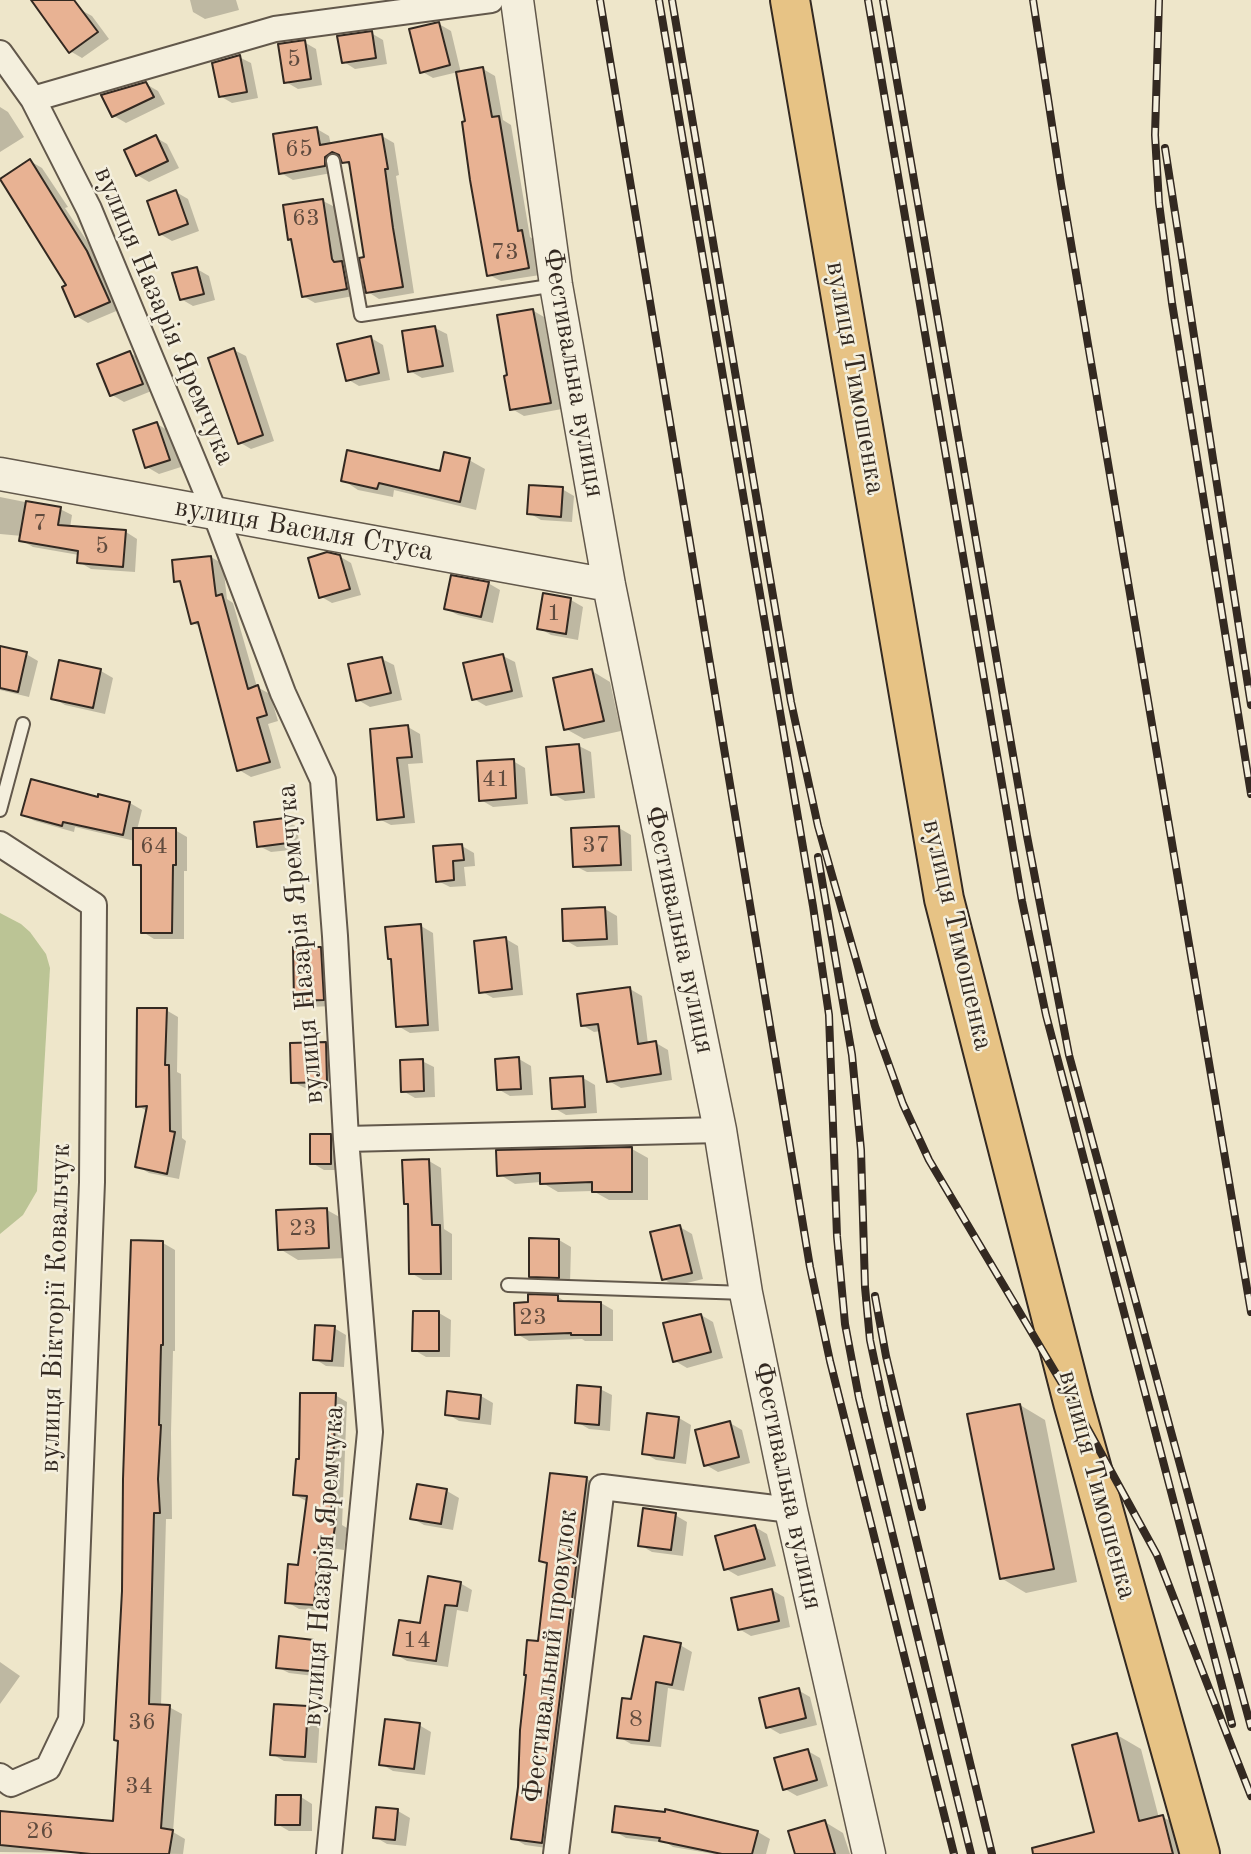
<!DOCTYPE html>
<meta charset="utf-8">
<style>
body{margin:0}
canvas{display:block;background:#eee6ca}
</style>
<canvas width="1251" height="1854"></canvas>
<script>
const c = document.querySelector('canvas').getContext('2d');
c.lineJoin = 'round';
function fill(path, color) { c.fillStyle = color; c.fill(path, 'evenodd'); }
const toPath = rows => new Path2D(rows.map(r => 'M' + r).join(''));
function stroke(path, color, width, dash) { c.strokeStyle = color; c.lineWidth = width; c.lineCap = dash ? 'butt' : 'round'; c.setLineDash(dash || []); c.stroke(path); }
function drawText(font, color, halo, rows, align = 'center') {
  c.font = font + ' "Old Standard TT",serif'; c.lineWidth = 5; c.setLineDash([]); c.textBaseline = 'middle'; c.strokeStyle = halo; c.fillStyle = color; for (const [text, x, y, turn = 0] of rows) {
    c.save(); c.translate(x, y); c.rotate((+turn || 0) * Math.PI / 180); c.textAlign = isNaN(turn) ? turn : align; if (halo) c.strokeText(text, 0, 0); c.fillText(text, 0, 0); c.restore();
  }
}
fill(toPath([
 [0,913,21,924,30,932,46,954,50,968,37,1191,23,1215,0,1234]
]), '#bbc495');
fill(toPath([
 [33,0,73,0,81,10,92,16,109,39,82,58,70,51],
 [190,0,236,0,239,10,205,19,193,12],
 [439,24,451,31,461,73,483,69,495,76,503,120,511,125,530,237,533,239,540,275,501,281,489,275,467,123,458,72,433,78,421,71],
 [371,33,383,40,387,64,355,69,344,62],
 [304,42,316,49,322,85,298,89,286,82],
 [239,57,251,63,258,98,232,103,220,96],
 [146,84,158,91,165,104,126,123,114,116],
 [0,107,8,112,24,137,0,152],
 [317,129,329,136,331,145,382,136,394,143,399,175,396,176,414,293,379,299,368,292,366,258,351,167,343,160,337,164,337,172,293,180,281,173],
 [155,137,167,144,179,168,149,182,137,175],
 [30,161,42,168,68,207,65,208,99,259,121,309,88,323,76,316],
 [176,192,188,199,199,231,172,241,160,234],
 [323,201,335,207,345,264,354,269,359,295,315,303,303,296,293,241,290,239],
 [197,269,209,276,215,300,193,306,181,299],
 [532,310,544,317,562,409,524,416,512,409],
 [435,328,447,334,454,372,422,378,410,371],
 [371,338,383,345,390,380,359,386,347,379],
 [234,350,246,356,274,441,251,449,239,442],
 [130,353,142,360,154,390,124,402,112,395],
 [157,424,169,431,181,467,159,474,147,467],
 [469,460,485,469,476,510,394,490,393,497,358,490,343,480,441,473],
 [562,489,574,496,572,522,541,520,529,513],
 [0,497,60,509,72,515,70,528,126,532,137,539,135,572,91,569,79,562,79,555,33,547,21,540,22,536,0,534],
 [339,556,351,563,361,595,332,603,320,596],
 [211,557,223,564,227,599,233,603,257,687,270,694,278,721,268,724,281,768,251,777,239,770,202,628,193,623,183,585,176,581],
 [488,583,500,590,493,623,458,615,446,609],
 [544,595,571,600,583,607,578,640,551,635,539,628],
 [0,648,26,654,38,661,29,697,0,690],
 [503,656,515,662,523,697,486,706,474,699],
 [382,659,394,665,402,700,370,707,358,700],
 [60,662,101,671,113,678,105,714,65,705,53,698],
 [592,671,610,682,621,731,584,739,566,729],
 [408,727,420,734,423,763,408,764,415,823,391,825,379,819,372,730],
 [579,746,591,752,595,798,565,801,553,794],
 [513,761,525,768,528,804,493,807,481,800],
 [99,796,130,803,142,810,137,830,175,830,187,837,187,871,184,871,184,939,154,939,143,932,143,869,135,864,135,841,75,827,74,832,35,821,23,815,99,799],
 [285,820,297,827,300,849,271,852,259,846],
 [619,828,631,835,632,871,587,872,575,866],
 [462,846,474,853,475,866,464,867,466,886,450,887,438,881],
 [605,909,617,916,618,945,577,947,565,940],
 [421,926,433,933,439,1031,410,1033,398,1026,392,959,390,958],
 [506,939,518,946,523,995,493,998,481,991],
 [320,949,332,956,335,1006,308,1007,296,1000],
 [630,989,642,996,648,1044,656,1043,668,1050,672,1080,621,1088,609,1081,601,1031,594,1032,582,1025],
 [166,1010,178,1017,177,1072,181,1074,182,1138,186,1141,179,1179,149,1173,137,1166,147,1111,138,1106],
 [325,1044,337,1051,339,1088,305,1088,293,1082],
 [519,1059,531,1066,533,1095,510,1096,498,1089],
 [422,1061,434,1067,435,1097,415,1098,403,1091],
 [583,1078,595,1085,597,1113,566,1115,554,1108],
 [330,1136,342,1143,342,1170,324,1170,312,1163],
 [632,1149,648,1158,648,1200,609,1200,593,1191,558,1192,541,1182,515,1184,499,1174,498,1152],
 [429,1161,441,1168,444,1229,452,1234,452,1280,423,1280,411,1273,410,1205,406,1203],
 [327,1210,345,1220,347,1258,298,1260,280,1249],
 [680,1227,692,1234,703,1279,675,1286,663,1279],
 [559,1240,571,1247,570,1284,542,1283,530,1276],
 [163,1243,175,1250,175,1351,173,1351,171,1433,172,1519,166,1519,161,1707,169,1707,182,1714,173,1832,185,1839,183,1854,0,1852,0,1810,8,1814,115,1823],
 [558,1297,568,1303,601,1303,613,1310,613,1341,585,1341,582,1339,529,1341,517,1334],
 [439,1313,451,1320,450,1357,426,1357,414,1350],
 [701,1315,713,1322,723,1358,687,1368,675,1361],
 [334,1328,346,1335,344,1367,326,1366,315,1359],
 [600,1389,612,1395,610,1431,589,1429,577,1422],
 [335,1395,347,1402,342,1525,347,1528,344,1550,331,1548,326,1611,299,1609,287,1602,300,1567,308,1502,295,1495,301,1461],
 [481,1396,493,1403,491,1425,459,1421,447,1414],
 [1020,1405,1045,1420,1077,1582,1026,1593,1001,1578],
 [679,1418,691,1425,686,1464,656,1460,644,1453],
 [730,1423,742,1430,750,1463,718,1472,706,1465],
 [587,1479,599,1486,554,1849,525,1845,513,1838,549,1565,541,1560],
 [447,1491,459,1498,453,1530,424,1525,412,1518],
 [675,1515,687,1522,683,1556,652,1552,640,1545],
 [755,1527,767,1534,776,1566,738,1576,726,1569],
 [460,1583,472,1590,468,1612,457,1610,448,1667,407,1661,395,1654],
 [772,1590,784,1597,790,1627,751,1636,739,1629],
 [313,1642,325,1649,322,1677,289,1673,277,1667],
 [680,1645,692,1652,684,1691,668,1688,661,1747,631,1744,619,1737,632,1701],
 [0,1662,20,1676,0,1704],
 [798,1690,810,1697,817,1725,780,1734,768,1727],
 [308,1708,320,1715,317,1763,284,1761,272,1754],
 [419,1725,431,1732,425,1775,393,1771,381,1764],
 [1117,1735,1141,1749,1159,1818,1163,1817,1187,1831,1193,1854,1060,1854,1096,1833],
 [808,1751,820,1758,828,1786,797,1796,785,1789],
 [301,1797,312,1804,312,1831,289,1831,277,1824],
 [398,1811,410,1818,406,1846,387,1844,375,1837],
 [667,1811,758,1832,770,1839,766,1854,714,1854,673,1847,667,1843,626,1838,614,1831,666,1814],
 [825,1822,843,1833,850,1854,797,1854]
]), '#0003');
const building = toPath([
 [31,0,74,0,98,32,69,53,31,0],
 [439,22,450,65,420,73,409,29,439,22],
 [372,31,376,58,342,63,337,36,372,31],
 [305,40,311,79,284,83,278,44,305,40],
 [240,55,247,92,219,97,212,63,240,55],
 [483,67,492,117,499,116,518,231,522,230,529,268,487,276,470,180,462,122,465,121,456,72,483,67],
 [146,82,154,97,112,117,101,95,146,82],
 [317,127,320,145,382,134,388,169,385,169,393,228,403,287,366,293,359,258,364,257,349,162,342,163,339,155,332,152,325,157,325,166,279,174,273,134,317,127],
 [156,135,168,161,136,176,124,150,156,135],
 [30,159,87,251,110,302,75,317,62,287,66,285,0,179,30,159],
 [176,190,188,224,159,235,147,201,176,190],
 [323,199,332,259,334,262,342,261,347,289,302,297,291,239,288,240,283,205,323,199],
 [197,267,204,294,180,300,172,273,197,267],
 [533,309,551,403,510,410,504,376,507,375,497,315,533,309],
 [435,326,443,366,408,372,402,331,435,326],
 [371,336,379,373,346,381,337,344,371,336],
 [234,348,263,435,238,444,208,358,234,348],
 [130,351,143,384,110,396,97,364,130,351],
 [157,422,170,460,145,468,133,430,157,422],
 [347,450,440,471,444,452,470,458,460,502,379,483,377,489,341,481,347,450],
 [529,485,563,487,561,517,527,514,529,485],
 [26,501,61,507,58,525,126,530,123,567,77,563,78,551,19,541,26,501],
 [327,552,340,555,350,589,319,598,308,558,327,552],
 [211,556,216,596,222,594,248,689,258,685,267,715,257,718,270,762,237,771,198,622,191,624,180,581,174,582,172,560,211,556],
 [451,575,489,582,481,617,444,609,451,575],
 [543,593,571,598,566,634,537,629,543,593],
 [0,646,27,652,18,692,0,688,0,646],
 [503,654,512,691,472,700,463,663,503,654],
 [382,657,391,693,356,701,348,664,382,657],
 [59,660,101,669,93,708,51,699,59,660],
 [592,669,604,721,564,730,553,678,592,669],
 [408,725,412,757,397,758,404,817,377,820,370,729,408,725],
 [579,744,584,792,551,795,546,747,579,744],
 [514,759,516,798,479,801,477,761,514,759],
 [31,779,98,797,98,794,130,802,123,835,63,822,62,826,21,815,31,779],
 [285,818,288,843,257,847,254,822,285,818],
 [619,826,621,865,573,867,571,828,619,826],
 [133,828,176,828,176,865,173,865,172,933,141,933,141,865,133,865,133,828],
 [462,844,464,860,453,861,454,880,436,882,433,846,462,844],
 [605,907,607,939,563,941,562,909,605,907],
 [421,924,428,1025,396,1027,391,959,388,959,385,927,421,924],
 [506,937,512,989,479,993,474,941,506,937],
 [293,947,321,947,324,1000,294,1001,293,947],
 [630,987,638,1044,656,1041,661,1074,607,1082,598,1024,581,1026,577,994,630,987],
 [137,1008,167,1008,165,1065,169,1065,170,1131,175,1132,167,1174,135,1167,147,1106,136,1107,137,1008],
 [326,1042,327,1082,291,1083,290,1043,326,1042],
 [519,1057,521,1089,497,1090,495,1059,519,1057],
 [423,1059,424,1091,401,1092,400,1060,423,1059],
 [583,1076,585,1107,552,1109,550,1078,583,1076],
 [310,1134,331,1134,331,1164,310,1164,310,1134],
 [632,1147,632,1192,592,1192,592,1182,540,1184,540,1173,497,1176,496,1150,632,1147],
 [429,1159,432,1225,440,1225,441,1274,409,1274,408,1204,404,1204,402,1160,429,1159],
 [327,1208,329,1248,278,1250,276,1210,327,1208],
 [680,1225,692,1273,662,1280,650,1232,680,1225],
 [529,1238,559,1239,559,1278,529,1277,529,1238],
 [131,1240,163,1241,163,1345,161,1345,159,1425,161,1425,158,1479,160,1513,154,1513,149,1704,170,1705,161,1828,173,1830,169,1854,91,1854,0,1845,0,1811,113,1821,118,1741,114,1740,122,1591,123,1479,131,1240],
 [528,1294,558,1295,558,1301,601,1302,601,1335,571,1335,571,1333,515,1335,514,1303,528,1302,528,1294],
 [413,1311,439,1311,439,1351,412,1351,413,1311],
 [701,1314,711,1352,673,1362,663,1323,701,1314],
 [315,1325,335,1326,332,1361,313,1360,315,1325],
 [577,1385,601,1387,599,1425,575,1423,577,1385],
 [447,1391,481,1395,479,1419,445,1415,447,1391],
 [300,1393,336,1393,331,1519,336,1520,332,1545,319,1543,314,1605,285,1603,288,1564,298,1565,307,1496,293,1495,296,1459,299,1459,300,1393],
 [1020,1404,1054,1569,1000,1579,967,1414,1020,1404],
 [647,1413,679,1417,674,1458,642,1454,647,1413],
 [730,1421,739,1457,704,1466,695,1430,730,1421],
 [550,1473,587,1477,542,1843,511,1839,518,1787,520,1730,526,1675,524,1675,527,1640,538,1641,547,1563,539,1561,550,1473],
 [417,1484,447,1489,441,1524,410,1519,417,1484],
 [643,1508,676,1513,671,1550,638,1546,643,1508],
 [755,1525,765,1559,724,1570,715,1536,755,1525],
 [428,1576,461,1582,457,1606,445,1605,436,1661,393,1655,399,1620,420,1623,428,1576],
 [772,1589,779,1621,738,1630,731,1598,772,1589],
 [279,1636,314,1640,310,1671,276,1668,279,1636],
 [644,1636,681,1643,672,1685,656,1682,649,1741,617,1738,622,1698,631,1699,644,1636],
 [799,1688,806,1718,766,1728,759,1698,799,1688],
 [274,1704,308,1706,305,1757,270,1755,274,1704],
 [385,1719,420,1723,414,1769,379,1765,385,1719],
 [1117,1733,1139,1821,1163,1815,1173,1854,1033,1854,1032,1848,1094,1832,1072,1745,1117,1733],
 [808,1749,817,1780,783,1790,774,1758,808,1749],
 [276,1795,301,1795,300,1825,275,1825,276,1795],
 [615,1806,665,1812,665,1809,758,1831,752,1854,722,1854,659,1841,660,1838,612,1832,615,1806],
 [376,1807,398,1809,395,1840,373,1838,376,1807],
 [825,1820,835,1854,795,1854,788,1831,825,1820]
]);
fill(building, '#e8b293');
stroke(building, '#332921', 2);
const service = toPath([
 [333,161,361,315,556,285],
 [0,810,23,724],
 [508,1285,746,1293]
]);
const minor = toPath([
 [0,53,33,99,89,209,215,513,283,693,323,780,335,936,346,1139,370,1432,329,1854],
 [33,99,275,29,491,0],
 [0,844,94,905,92,1182,71,1720,48,1768,11,1784,0,1776],
 [346,1139,720,1130],
 [556,1854,602,1487,791,1510]
]);
const tertiary = toPath([
 [517,0,556,285,609,585,720,1130,746,1293,791,1510,869,1854],
 [0,474,609,585]
]);
const trunk = toPath([
 [790,0,944,899,1073,1402,1200,1854]
]);
stroke(service, '#62584b', 16);
stroke(minor, '#62584b', 28);
stroke(tertiary, '#62584b', 35);
stroke(trunk, '#332921', 42);
stroke(service, '#f4efdd', 12);
stroke(minor, '#f4efdd', 24);
stroke(tertiary, '#f4efdd', 32);
stroke(trunk, '#e7c385', 38);
const rail = toPath([
 [600,0,810,1267,830,1361,954,1854],
 [659,0,813,906,829,1015,837,1236,845,1324,859,1398,971,1854],
 [672,0,791,702,818,826,875,1026,903,1104,929,1160,1073,1402,1157,1555,1251,1796],
 [868,0,1022,901,1046,1015,1232,1724],
 [883,0,1027,836,1069,1055,1251,1727],
 [1033,0,1061,184,1251,1312],
 [1159,0,1155,135,1159,203,1172,303,1251,794],
 [1165,148,1251,705],
 [818,857,852,1055,861,1150,865,1287,870,1340,884,1406,992,1854],
 [875,1296,886,1356,922,1507]
]);
stroke(rail, '#332921', 8);
stroke(rail, '#f4efdd', 5, [16]);
drawText('24px', '#604b3e', null, [
 ["5",294,60],
 ["65",299,150],
 ["63",306,219],
 ["73",505,253],
 ["7",40,524],
 ["5",102,547],
 ["1",554,614],
 ["41",496,780],
 ["37",596,846],
 ["64",154,847],
 ["23",303,1229],
 ["23",533,1318],
 ["14",417,1641],
 ["8",636,1720],
 ["36",142,1723],
 ["34",139,1787],
 ["26",40,1832]
]);
drawText('28px', '#332921', '#f4efdd', [
 ["вулиця Назарія Яремчука",164,316,67],
 ["Фестивальна вулиця",573,373,80],
 ["вулиця Тимошенка",855,378,80],
 ["вулиця Василя Стуса",304,530,10],
 ["Фестивальна вулиця",679,930,78],
 ["вулиця Тимошенка",957,935,77],
 ["вулиця Назарія Яремчука",301,944,-95],
 ["вулиця Вікторії Ковальчук",56,1308,-88],
 ["вулиця Тимошенка",1097,1485,75],
 ["Фестивальна вулиця",787,1486,78],
 ["вулиця Назарія Яремчука",324,1566,-86],
 ["Фестивальний провулок",551,1656,-83]
]);
</script>
